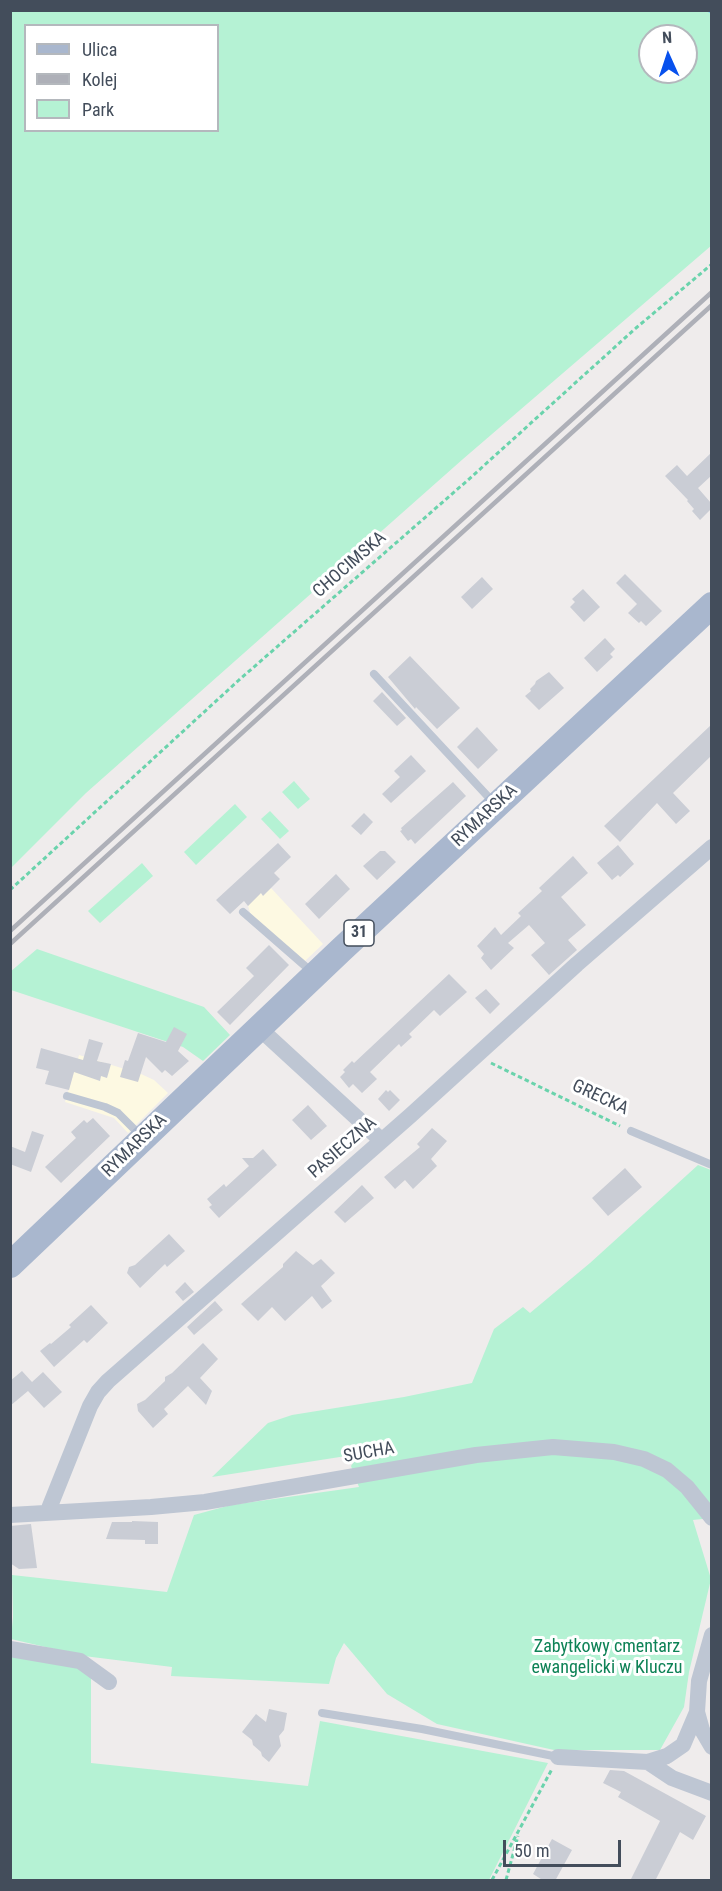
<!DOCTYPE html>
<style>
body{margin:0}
#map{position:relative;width:722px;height:1891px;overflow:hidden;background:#efecec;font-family:"Roboto Condensed",sans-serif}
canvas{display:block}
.frame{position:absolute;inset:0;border:12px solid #434d5b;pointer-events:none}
.legend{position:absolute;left:24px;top:24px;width:195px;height:108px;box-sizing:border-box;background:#fff;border:2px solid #b4b8bd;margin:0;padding:8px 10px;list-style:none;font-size:18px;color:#434d5b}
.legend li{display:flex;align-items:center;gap:12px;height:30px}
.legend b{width:30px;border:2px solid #b4b8bd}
.north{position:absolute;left:638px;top:24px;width:60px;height:60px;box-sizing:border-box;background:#fff;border:2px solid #b4b8bd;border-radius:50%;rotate:357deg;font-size:16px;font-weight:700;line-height:24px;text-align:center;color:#434d5b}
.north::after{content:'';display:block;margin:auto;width:21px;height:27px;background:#0851ed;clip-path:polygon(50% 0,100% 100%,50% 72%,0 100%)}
.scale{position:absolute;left:503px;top:1840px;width:118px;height:27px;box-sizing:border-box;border:3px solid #434d5b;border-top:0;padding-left:8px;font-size:18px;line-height:21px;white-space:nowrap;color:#434d5b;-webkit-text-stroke:4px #fff;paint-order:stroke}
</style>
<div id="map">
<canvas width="722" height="1891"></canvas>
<div class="frame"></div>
<ul class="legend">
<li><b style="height:8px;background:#a9b7ce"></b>Ulica</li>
<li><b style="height:8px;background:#aeb0b8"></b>Kolej</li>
<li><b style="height:16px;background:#b5f2d4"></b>Park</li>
</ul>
<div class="north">N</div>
<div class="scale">50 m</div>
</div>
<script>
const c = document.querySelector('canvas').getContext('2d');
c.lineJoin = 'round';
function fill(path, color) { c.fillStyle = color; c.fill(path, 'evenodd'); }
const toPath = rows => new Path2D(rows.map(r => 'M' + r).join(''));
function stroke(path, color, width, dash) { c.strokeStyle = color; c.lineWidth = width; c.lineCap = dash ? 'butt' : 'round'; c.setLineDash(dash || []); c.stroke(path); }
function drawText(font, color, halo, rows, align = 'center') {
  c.font = font + ' "Roboto Condensed",sans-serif'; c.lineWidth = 6; c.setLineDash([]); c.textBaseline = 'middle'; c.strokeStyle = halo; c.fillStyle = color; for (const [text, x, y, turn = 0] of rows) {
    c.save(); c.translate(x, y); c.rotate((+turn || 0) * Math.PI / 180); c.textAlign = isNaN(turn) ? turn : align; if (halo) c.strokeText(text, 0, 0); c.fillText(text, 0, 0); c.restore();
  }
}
fill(toPath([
 [271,888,323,944,305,961,251,915,248,906,257,889,263,895],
 [79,1055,141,1074,154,1080,168,1093,128,1133,114,1118,65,1102]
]), '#fdf9e2');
fill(toPath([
 [11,10,711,11,712,245,463,459,86,793,11,868],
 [26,26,218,26,218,130,26,130],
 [650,36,686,36,686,72,650,72],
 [294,781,310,799,298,809,282,792],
 [235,804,247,817,196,865,184,852],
 [270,811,289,831,280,839,261,819],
 [142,863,153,876,100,923,88,911],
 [37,949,204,1007,230,1035,203,1061,183,1047,11,990,10,972],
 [698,1165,711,1170,711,1518,693,1520,711,1579,689,1672,684,1707,660,1750,554,1750,437,1724,387,1694,344,1643,336,1658,329,1684,171,1676,172,1667,84,1656,11,1639,13,1617,12,1575,167,1592,194,1515,231,1505,359,1487,351,1466,359,1454,212,1477,268,1423,292,1415,404,1397,472,1383,494,1329,523,1307,530,1313,590,1263],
 [11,1656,83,1666,91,1675,91,1763,308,1786,320,1721,548,1763,489,1880,11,1880]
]), '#b5f2d4');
stroke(toPath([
 [709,10,712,12]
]), '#7dcdf4', 4.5);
fill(toPath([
 [711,453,711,476,698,488,711,503,711,509,700,520,692,511,694,509,687,501,688,500,665,476,677,465,687,476],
 [625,574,662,611,646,626,641,621,639,623,628,613,637,604,616,583],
 [482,577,493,589,472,609,461,597],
 [583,589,600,607,584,622,570,607,575,602,572,599],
 [605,638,615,649,610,654,613,657,597,672,584,658],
 [410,656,460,708,437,729,416,707,415,709,388,677],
 [549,672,564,688,539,710,525,696,531,691,530,689,535,684,536,681],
 [382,692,406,718,397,726,373,701],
 [711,725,711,756,673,793,690,811,676,824,657,803,620,842,604,826],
 [477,727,498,750,478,769,457,747],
 [411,755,426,771,391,803,382,794,400,777,394,771],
 [453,782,466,796,415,844,411,839,408,841,400,831,402,830,401,828],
 [364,813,373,822,361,835,351,826],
 [278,843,291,857,274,873,280,879,263,896,261,893,248,906,244,901,230,914,216,900],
 [618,845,634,864,620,877,618,875,612,880,597,863],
 [380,851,385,851,396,862,377,880,363,866],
 [573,856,588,873,561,897,586,925,568,940,577,950,549,975,531,955,545,943,529,925,508,943,514,948,491,970,481,958,484,954,477,946,495,927,501,935,521,916,518,913,542,891,539,888],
 [336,874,350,889,319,919,305,904],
 [269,945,289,965,230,1025,217,1012,254,976,246,968],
 [449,974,467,992,440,1016,434,1010,409,1034,412,1037,401,1047,399,1044,370,1072,377,1079,362,1093,353,1084,349,1088,340,1077,345,1072,343,1070,352,1061,354,1063],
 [486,989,500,1004,490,1014,475,998],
 [174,1027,187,1034,178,1051,189,1061,172,1076,165,1070,162,1073,146,1057,138,1082,120,1077,125,1060,128,1061,138,1033,166,1042],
 [89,1039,103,1043,97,1061,111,1064,107,1078,101,1076,100,1081,74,1072,69,1090,45,1084,49,1071,36,1068,41,1048,83,1060],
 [386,1090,388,1092,390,1090,400,1100,389,1111,378,1099],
 [308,1105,327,1126,311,1140,292,1120],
 [93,1118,110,1136,61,1183,45,1167,76,1138,71,1132,84,1120,87,1123],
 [432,1128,447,1141,431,1159,437,1166,413,1189,405,1180,395,1189,384,1177,420,1147,417,1144],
 [32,1131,44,1135,31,1172,10,1164,10,1146,25,1152],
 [263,1149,277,1165,219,1218,209,1207,212,1205,207,1199,224,1184,226,1187,249,1166,242,1158,253,1158],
 [625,1168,642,1187,608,1216,592,1198],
 [362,1185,374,1198,345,1223,334,1212],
 [169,1234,185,1251,167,1267,165,1264,140,1288,127,1273,129,1267,135,1265],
 [296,1251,313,1265,321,1259,335,1273,321,1286,332,1301,322,1309,312,1296,285,1321,272,1307,258,1321,241,1304,283,1267,283,1264],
 [185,1282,194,1292,183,1301,175,1292],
 [215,1301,223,1310,194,1335,187,1327],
 [91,1305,108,1323,87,1343,84,1340,54,1367,40,1351,50,1343,51,1344,71,1327,69,1325],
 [203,1343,218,1359,200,1378,212,1391,206,1405,188,1386,164,1409,168,1414,153,1428,138,1411,137,1404,145,1400,165,1381,165,1377,172,1373],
 [22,1371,32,1382,43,1372,62,1392,44,1408,28,1391,10,1406,10,1381],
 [132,1521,158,1522,158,1544,145,1544,145,1540,106,1539,112,1522,132,1522],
 [31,1524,37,1568,19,1569,10,1563,10,1526],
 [269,1709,287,1713,284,1730,279,1736,281,1746,269,1762,262,1756,261,1752,253,1745,252,1740,242,1732,256,1714,266,1722],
 [610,1770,624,1771,706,1816,693,1840,680,1832,655,1881,630,1881,660,1821,618,1797,621,1792,603,1783],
 [552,1839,572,1850,555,1881,544,1881,533,1874]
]), '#cacdd5');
stroke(toPath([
 [10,890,239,680,468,480,636,328,712,264],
 [491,1063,620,1126],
 [492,1880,552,1769],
 [506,1880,518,1836]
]), '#6ad3ac', 3, [4.5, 3]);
stroke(toPath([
 [374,674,494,803],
 [243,912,313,973],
 [67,1096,105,1107,118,1113,141,1136],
 [631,1131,712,1165],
 [322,1713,422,1729,558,1757]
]), '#bec6d3', 8);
stroke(toPath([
 [259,1028,381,1140],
 [48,1511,90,1406,98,1392,108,1381,411,1115,577,964,712,847],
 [10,1515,151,1507,205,1502,476,1455,553,1447,614,1452,644,1459,667,1470,687,1487,712,1518],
 [712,1635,699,1681,697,1712,702,1730,712,1747],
 [10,1649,80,1661,109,1682],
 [558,1757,648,1762,667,1756,683,1745,697,1712],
 [648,1762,672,1778,712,1793]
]), '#bec6d3', 16);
stroke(toPath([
 [10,1265,341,950,712,605]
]), '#a9b7ce', 26);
stroke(toPath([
 [10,931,712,292],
 [10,944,712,305]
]), '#aeb0b8', 4.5);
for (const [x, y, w] of [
 [359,933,30]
]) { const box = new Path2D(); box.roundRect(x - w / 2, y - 13, w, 26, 4.5); c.fillStyle = '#fff'; c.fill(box); stroke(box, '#434d5b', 1.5); }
drawText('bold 16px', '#434d5b', null, [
 ["31",359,933]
]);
drawText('18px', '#434d5b', '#fff', [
 ["CHOCIMSKA",350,565,-41],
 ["RYMARSKA",485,816,-43],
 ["GRECKA",600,1098,25],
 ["RYMARSKA",135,1146,-44],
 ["PASIECZNA",343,1148,-41],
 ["SUCHA",369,1453,-10]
]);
drawText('18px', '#0e8256', '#fff', [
 ["Zabytkowy cmentarz",607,1647],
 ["ewangelicki w Kluczu",607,1668]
]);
</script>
